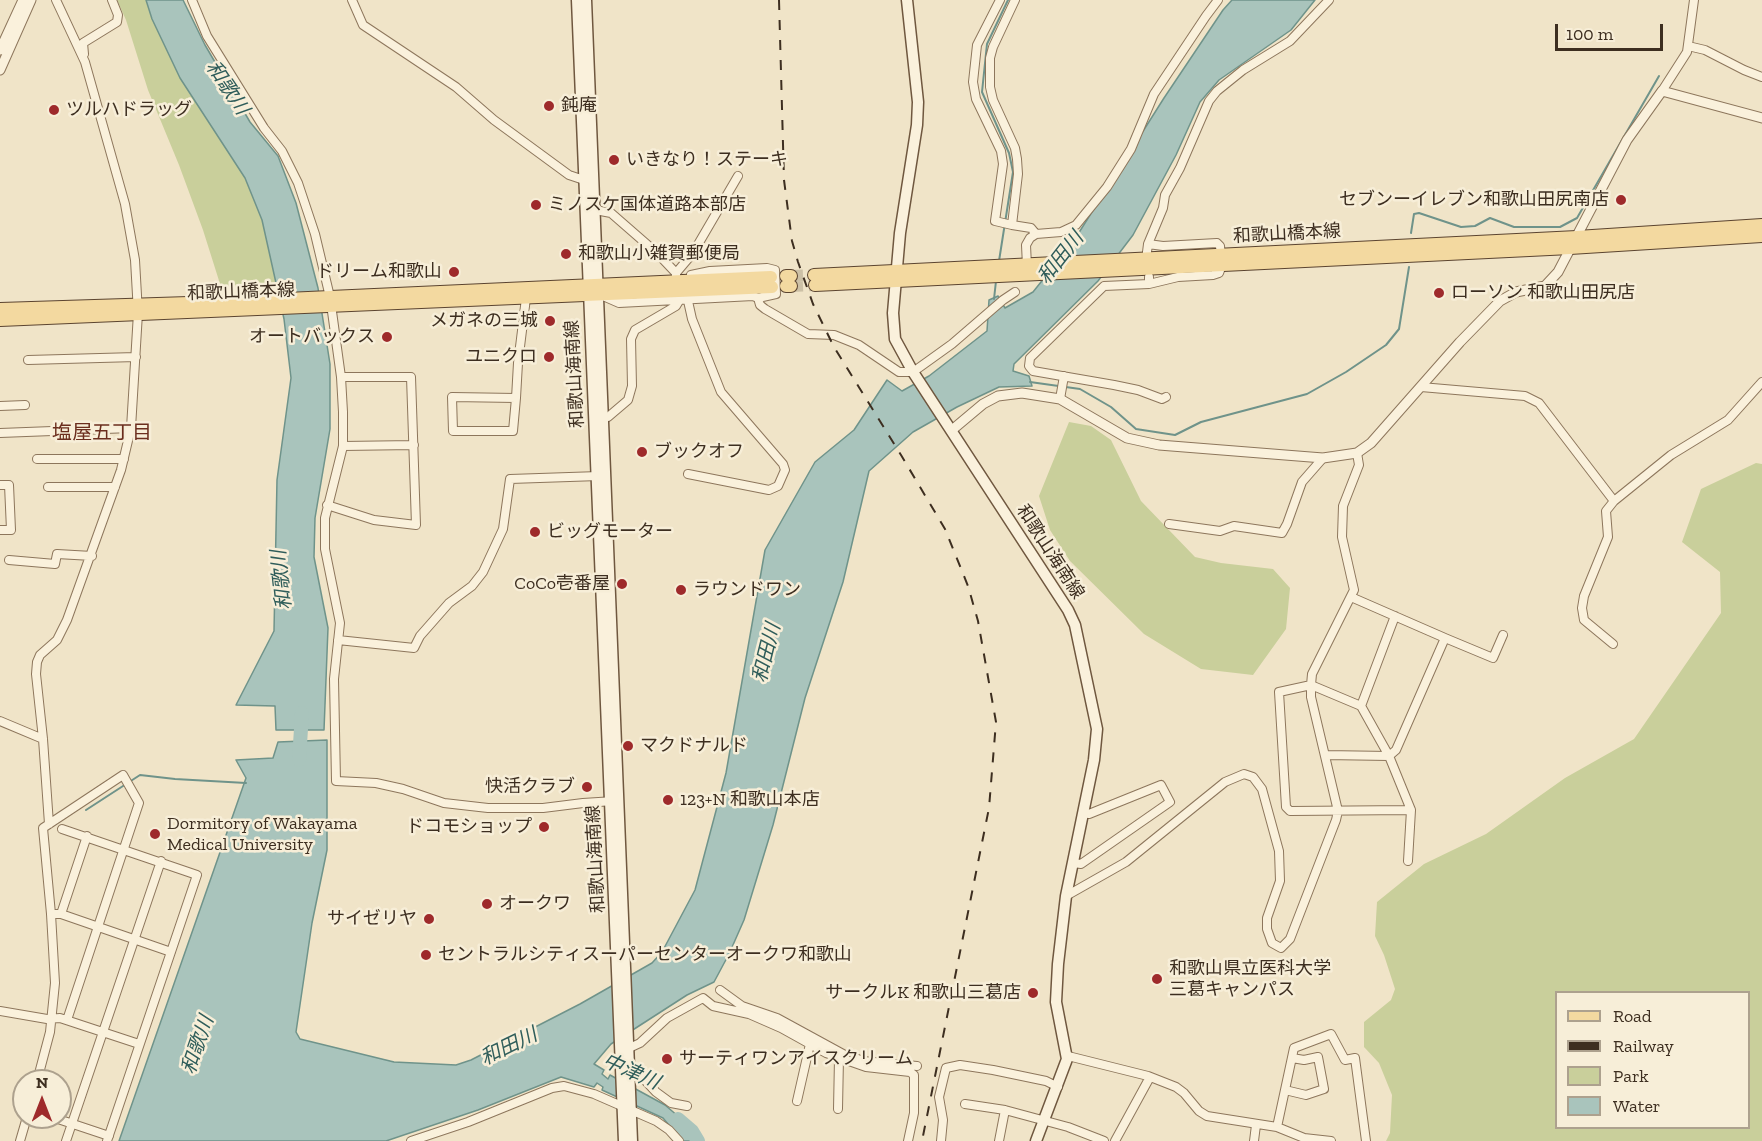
<!DOCTYPE html>
<meta charset="utf-8">
<style>
body{margin:0}
#map{position:relative;width:1762px;height:1141px;overflow:hidden;background:#f0e4c8;font-family:"Zilla Slab",serif}
canvas{display:block}
.legend{position:absolute;left:1555px;top:991px;width:195px;height:138px;box-sizing:border-box;background:#f7eed8;border:2px solid #ada18e;margin:0;padding:8px 10px;list-style:none;font-size:18px;color:#3d2e20}
.legend li{display:flex;align-items:center;gap:12px;height:30px}
.legend b{width:30px;border:2px solid #ada18e}
.north{position:absolute;left:12px;top:1069px;width:60px;height:60px;box-sizing:border-box;background:#f7eed8;border:2px solid #ada18e;border-radius:50%;rotate:0deg;font-size:16px;font-weight:700;line-height:24px;text-align:center;color:#3d2e20}
.north::after{content:'';display:block;margin:auto;width:21px;height:27px;background:#9e2a2b;clip-path:polygon(50% 0,100% 100%,50% 72%,0 100%)}
.scale{position:absolute;left:1555px;top:24px;width:108px;height:27px;box-sizing:border-box;border:3px solid #3d2e20;border-top:0;padding-left:8px;font-size:18px;line-height:21px;white-space:nowrap;color:#3d2e20;-webkit-text-stroke:4px #f7eed8;paint-order:stroke}
</style>
<div id="map">
<canvas width="1762" height="1141"></canvas>
<ul class="legend">
<li><b style="height:8px;background:#f3d9a0"></b>Road</li>
<li><b style="height:8px;background:#3d2e20"></b>Railway</li>
<li><b style="height:16px;background:#c9cf9b"></b>Park</li>
<li><b style="height:16px;background:#a9c4bc"></b>Water</li>
</ul>
<div class="north">N</div>
<div class="scale">100 m</div>
</div>
<script>
const c = document.querySelector('canvas').getContext('2d');
c.lineJoin = 'round';
function fill(path, color) { c.fillStyle = color; c.fill(path, 'evenodd'); }
const toPath = rows => new Path2D(rows.map(r => 'M' + r).join(''));
function stroke(path, color, width, dash) { c.strokeStyle = color; c.lineWidth = width; c.lineCap = dash ? 'butt' : 'round'; c.setLineDash(dash || []); c.stroke(path); }
function drawText(font, color, halo, rows, align = 'center') {
  c.font = font + ' "Zilla Slab","Noto Sans JP",serif'; c.lineWidth = 5; c.setLineDash([]); c.textBaseline = 'middle'; c.strokeStyle = halo; c.fillStyle = color; for (const [text, x, y, turn = 0] of rows) {
    c.save(); c.translate(x, y); c.rotate((+turn || 0) * Math.PI / 180); c.textAlign = isNaN(turn) ? turn : align; if (halo) c.strokeText(text, 0, 0); c.fillText(text, 0, 0); c.restore();
  }
}
fill(toPath([
 [117,0,146,0,152,19,245,178,262,217,278,285,221,287,203,230,179,165,148,90,126,20],
 [1069,422,1091,426,1111,440,1141,501,1195,557,1221,563,1273,569,1290,588,1286,629,1253,675,1201,669,1144,634,1070,561,1050,530,1039,496],
 [1756,463,1762,464,1762,1141,1386,1141,1390,1133,1392,1095,1379,1063,1364,1047,1364,1022,1391,1000,1395,989,1384,955,1375,936,1377,902,1424,864,1486,834,1565,778,1634,739,1721,613,1720,572,1682,542,1701,489],
 [1748,992,1748,1128,1556,1128,1556,992]
]), '#c9cf9b');
const water = toPath([
 [146,0,183,0,205,45,250,122,278,156,296,203,318,288,330,364,330,429,315,518,314,557,328,628,324,730,276,730,275,706,236,705,274,631,277,480,291,378,284,319,262,220,245,178,180,78,152,19,146,0],
 [1232,0,1315,0,1291,30,1219,80,1200,102,1176,155,1133,235,1098,281,1014,364,1013,371,1029,376,1032,386,999,387,957,407,913,432,869,471,843,582,805,698,773,825,744,920,729,954,714,982,687,995,611,1044,594,1064,604,1070,602,1074,608,1079,610,1075,665,1105,686,1123,699,1141,682,1141,663,1118,602,1090,603,1087,597,1083,594,1087,561,1077,478,1110,386,1141,119,1141,246,778,236,760,273,758,278,742,327,740,327,850,312,923,296,1032,300,1039,394,1062,456,1065,471,1060,580,1004,652,963,662,952,695,890,726,773,765,550,815,462,854,430,887,380,902,391,929,376,987,331,989,300,998,296,1005,308,1033,292,1073,242,1164,98,1223,10,1232,0]
]);
fill(water, '#a9c4bc');
stroke(water, '#6f938a', 1.5);
stroke(toPath([
 [1411,233,1414,214,1419,213,1461,227,1475,226,1490,218,1514,227,1560,227,1577,218,1659,76],
 [999,261,1013,172,1009,153,982,92,987,44,1008,0],
 [994,299,996,281],
 [1030,382,1080,389,1111,407,1136,429,1175,435,1201,422,1307,394,1346,372,1386,345,1399,329,1409,267],
 [86,810,140,775,175,779,246,783]
]), '#6f938a', 2);
stroke(toPath([
 [299,760,302,713],
 [678,1119,692,1131,698,1141]
]), '#a9c4bc', 14);
stroke(toPath([
 [791,276,814,275],
 [791,286,815,285]
]), '#ccc0a6', 12, [12, 6]);
const minor = toPath([
 [192,0,207,36,264,128,282,151,298,183,315,234,330,297,341,377,343,412,343,446,325,518,325,549,340,623,334,679,336,781,376,783,403,789,444,803,488,808,543,808,583,803,614,801],
 [352,0,363,25,456,87,494,120,569,175,587,181],
 [1000,0,977,45,973,82,976,99,1001,151,1003,164,995,221,1012,225],
 [1015,0,993,47,990,58,990,87,993,100,1015,148,1017,159,1018,174,1012,225,1031,228,1036,234],
 [1688,46,1705,50,1744,70,1762,77],
 [84,54,83,43,117,22,118,15,112,0],
 [1662,91,1687,52,1694,0],
 [590,209,611,213,658,254,676,273],
 [1148,244,1163,246,1217,243,1220,246,1221,256],
 [1147,252,1148,244,1163,208,1165,195,1180,168,1209,101,1217,91,1243,70,1290,41,1329,0],
 [1027,266,1026,245,1030,238,1036,234,1061,232,1076,225,1107,187,1131,149,1154,94,1206,16,1218,0],
 [676,276,676,273,693,253,738,176],
 [1149,277,1149,284,1104,286,1030,358,1029,366,1033,371,1114,385,1138,390,1162,399,1166,397],
 [1149,284,1178,277,1213,275,1219,273,1222,265],
 [603,296,619,303,753,296,758,298,776,294,775,270,767,268,710,271,691,275],
 [758,298,760,305,765,309,808,334,834,335,859,345,899,372,913,372,952,344,1003,300,1015,292],
 [28,360,136,357],
 [1421,387,1525,396,1539,403,1614,501],
 [516,398,452,397,453,431,513,431,516,398,518,363,526,298],
 [1060,399,1064,376],
 [0,406,25,405],
 [599,417,608,417,628,400,632,386,631,339,635,330,676,306,679,301],
 [0,433,131,428],
 [343,446,414,445],
 [37,459,124,459],
 [688,474,769,490,778,486,785,470,783,464,721,392,692,319,688,301],
 [0,485,9,485,11,530,0,530],
 [48,487,115,487],
 [327,505,374,520,416,525,411,377,341,377],
 [1169,524,1220,531,1234,526,1282,533,1287,524,1302,482,1323,458],
 [9,560,55,564,57,554,92,556],
 [1395,616,1361,706,1389,756,1411,810,1408,861],
 [1445,638,1493,658,1503,635],
 [338,640,414,648,420,636,449,603,472,586,483,572,503,529,510,479,599,476],
 [1613,644,1584,620,1582,608,1584,596,1608,537,1606,511,1614,501,1671,455,1728,420,1762,382],
 [1361,706,1311,685,1279,692,1286,807,1290,811,1411,810],
 [0,721,43,739],
 [1325,755,1389,756,1396,750,1445,638,1351,597],
 [49,824,43,739,36,674,37,662,40,655,57,640,67,620,121,470,131,428,138,313,135,260,125,204,85,62,56,0],
 [62,829,197,875,107,1141],
 [1073,863,1081,864,1170,802,1161,785,1089,814,1083,813],
 [1066,896,1126,862,1225,782,1244,774,1253,777,1262,789,1279,851,1280,881,1267,918,1267,929,1272,943,1281,948,1290,939,1336,820,1338,811,1311,697,1311,685,1312,674,1354,590,1342,537,1343,506,1359,465,1357,453],
 [51,914,61,914,171,952],
 [61,914,87,836],
 [720,990,742,1006,777,1018,843,1054],
 [0,1011,47,1019,60,1018,139,1044],
 [625,1050,640,1043,667,1018,703,998,713,1006,749,1014,781,1028,826,1053,866,1067,910,1072,914,1075,914,1113,908,1141],
 [1068,1056,1148,1076,1176,1087,1184,1093,1199,1111,1207,1116,1277,1127,1294,1048,1331,1034,1345,1060,1355,1058,1366,1141],
 [855,1058,863,1061,917,1066],
 [630,1077,642,1077,656,1092,671,1103,687,1106],
 [37,1081,50,1032,55,983,51,914,43,828,123,775,139,803,67,1020],
 [1285,1090,1306,1095,1324,1089,1318,1057,1304,1060,1292,1058],
 [797,1101,810,1044],
 [965,1104,1005,1110],
 [838,1109,839,1058],
 [52,1117,109,1136],
 [1277,1127,1304,1138,1331,1141],
 [20,1141,27,1117],
 [66,1141,161,861],
 [411,1141,468,1122,552,1088,564,1086,594,1094,656,1121,669,1130,679,1141],
 [941,1141,943,1120,939,1097,946,1068,960,1065,993,1070,1046,1081,1058,1087],
 [999,1141,1005,1110,1068,1127,1104,1141],
 [1115,1141,1150,1077],
 [1254,1141,1256,1125]
]);
const tertiary = toPath([
 [0,50,23,0],
 [0,70,31,0],
 [952,430,983,404,998,396,1022,393,1060,399,1127,438,1159,445,1323,458,1357,453,1371,443,1460,342,1500,301,1516,292,1545,286,1558,272,1627,140,1662,91,1762,118]
]);
const secondary = toPath([
 [577,0,624,1141],
 [586,0,632,1141],
 [907,0,918,102,917,125,900,233,893,313,895,339,913,372,1068,610,1075,625,1097,729,1094,760,1066,896,1058,964,1056,1002,1067,1059,1036,1141]
]);
const primary = toPath([
 [814,275,1577,237,1762,225],
 [786,276,791,276],
 [815,285,1570,248,1762,236],
 [786,286,791,286],
 [0,309,220,302,771,277],
 [0,320,772,287]
]);
stroke(minor, '#8d765c', 10);
stroke(tertiary, '#8d765c', 11);
stroke(secondary, '#6f573f', 13);
stroke(primary, '#5b4430', 14);
stroke(minor, '#faf1dc', 8);
stroke(tertiary, '#faf1dc', 9);
stroke(secondary, '#faf1dc', 10);
stroke(primary, '#f3d9a0', 12);
stroke(toPath([
 [779,0,784,180,792,241,798,262,813,304,834,347,901,455,945,529,968,586,978,621,996,722,989,808,922,1141]
]), '#3d2e20', 2, [10, 10]);
for (const [x, y, r, color] of [
 [549,106,6,"#9e2a2b"],
 [54,110,6,"#9e2a2b"],
 [614,160,6,"#9e2a2b"],
 [1621,200,6,"#9e2a2b"],
 [536,205,6,"#9e2a2b"],
 [566,254,6,"#9e2a2b"],
 [454,272,6,"#9e2a2b"],
 [1439,293,6,"#9e2a2b"],
 [550,321,6,"#9e2a2b"],
 [387,337,6,"#9e2a2b"],
 [549,357,6,"#9e2a2b"],
 [642,452,6,"#9e2a2b"],
 [535,532,6,"#9e2a2b"],
 [622,584,6,"#9e2a2b"],
 [681,590,6,"#9e2a2b"],
 [628,746,6,"#9e2a2b"],
 [587,787,6,"#9e2a2b"],
 [668,800,6,"#9e2a2b"],
 [544,827,6,"#9e2a2b"],
 [155,834,6,"#9e2a2b"],
 [487,904,6,"#9e2a2b"],
 [429,919,6,"#9e2a2b"],
 [426,955,6,"#9e2a2b"],
 [1157,979,6,"#9e2a2b"],
 [1033,993,6,"#9e2a2b"],
 [667,1059,6,"#9e2a2b"]
]) { const dot = new Path2D(); dot.arc(x, y, r, 0, 2 * Math.PI); c.fillStyle = color; c.fill(dot); stroke(dot, '#f7eed8', 2); }
drawText('18px', '#3d2e20', '#f7eed8', [
 ["鈍庵",561,106],
 ["ツルハドラッグ",66,110],
 ["いきなり！ステーキ",626,160],
 ["セブンーイレブン和歌山田尻南店",1609,200,"right"],
 ["ミノスケ国体道路本部店",548,205],
 ["和歌山小雑賀郵便局",578,254],
 ["ドリーム和歌山",442,272,"right"],
 ["ローソン 和歌山田尻店",1451,293],
 ["メガネの三城",538,321,"right"],
 ["オートバックス",375,337,"right"],
 ["ユニクロ",537,357,"right"],
 ["ブックオフ",654,452],
 ["ビッグモーター",547,532],
 ["CoCo壱番屋",610,584,"right"],
 ["ラウンドワン",693,590],
 ["マクドナルド",640,746],
 ["快活クラブ",575,787,"right"],
 ["123+N 和歌山本店",680,800],
 ["Dormitory of Wakayama",167,824],
 ["Medical University",167,845],
 ["ドコモショップ",532,827,"right"],
 ["オークワ",499,904],
 ["サイゼリヤ",417,919,"right"],
 ["セントラルシティスーパーセンターオークワ和歌山",438,955],
 ["和歌山県立医科大学",1169,969],
 ["三葛キャンパス",1169,990],
 ["サークルK 和歌山三葛店",1021,993,"right"],
 ["サーティワンアイスクリーム",679,1059]
], 'left');
drawText('18px', '#3d2e20', '#f7eed8', [
 ["和歌山橋本線",1287,234,-3],
 ["和歌山橋本線",241,292,-2],
 ["和歌山海南線",575,374,-93],
 ["和歌山海南線",1050,552,57],
 ["和歌山海南線",596,859,-93]
]);
drawText('italic 20px', '#2f5d5a', '#f7eed8', [
 ["和歌川",227,88,56],
 ["和田川",1061,258,-52],
 ["和歌川",282,580,-96],
 ["和田川",767,653,-76],
 ["和歌川",198,1045,-71],
 ["和田川",509,1047,-26],
 ["中津川",631,1072,24]
]);
drawText('20px', '#6b2e1e', '#f7eed8', [
 ["塩屋五丁目",102,433]
]);
</script>
